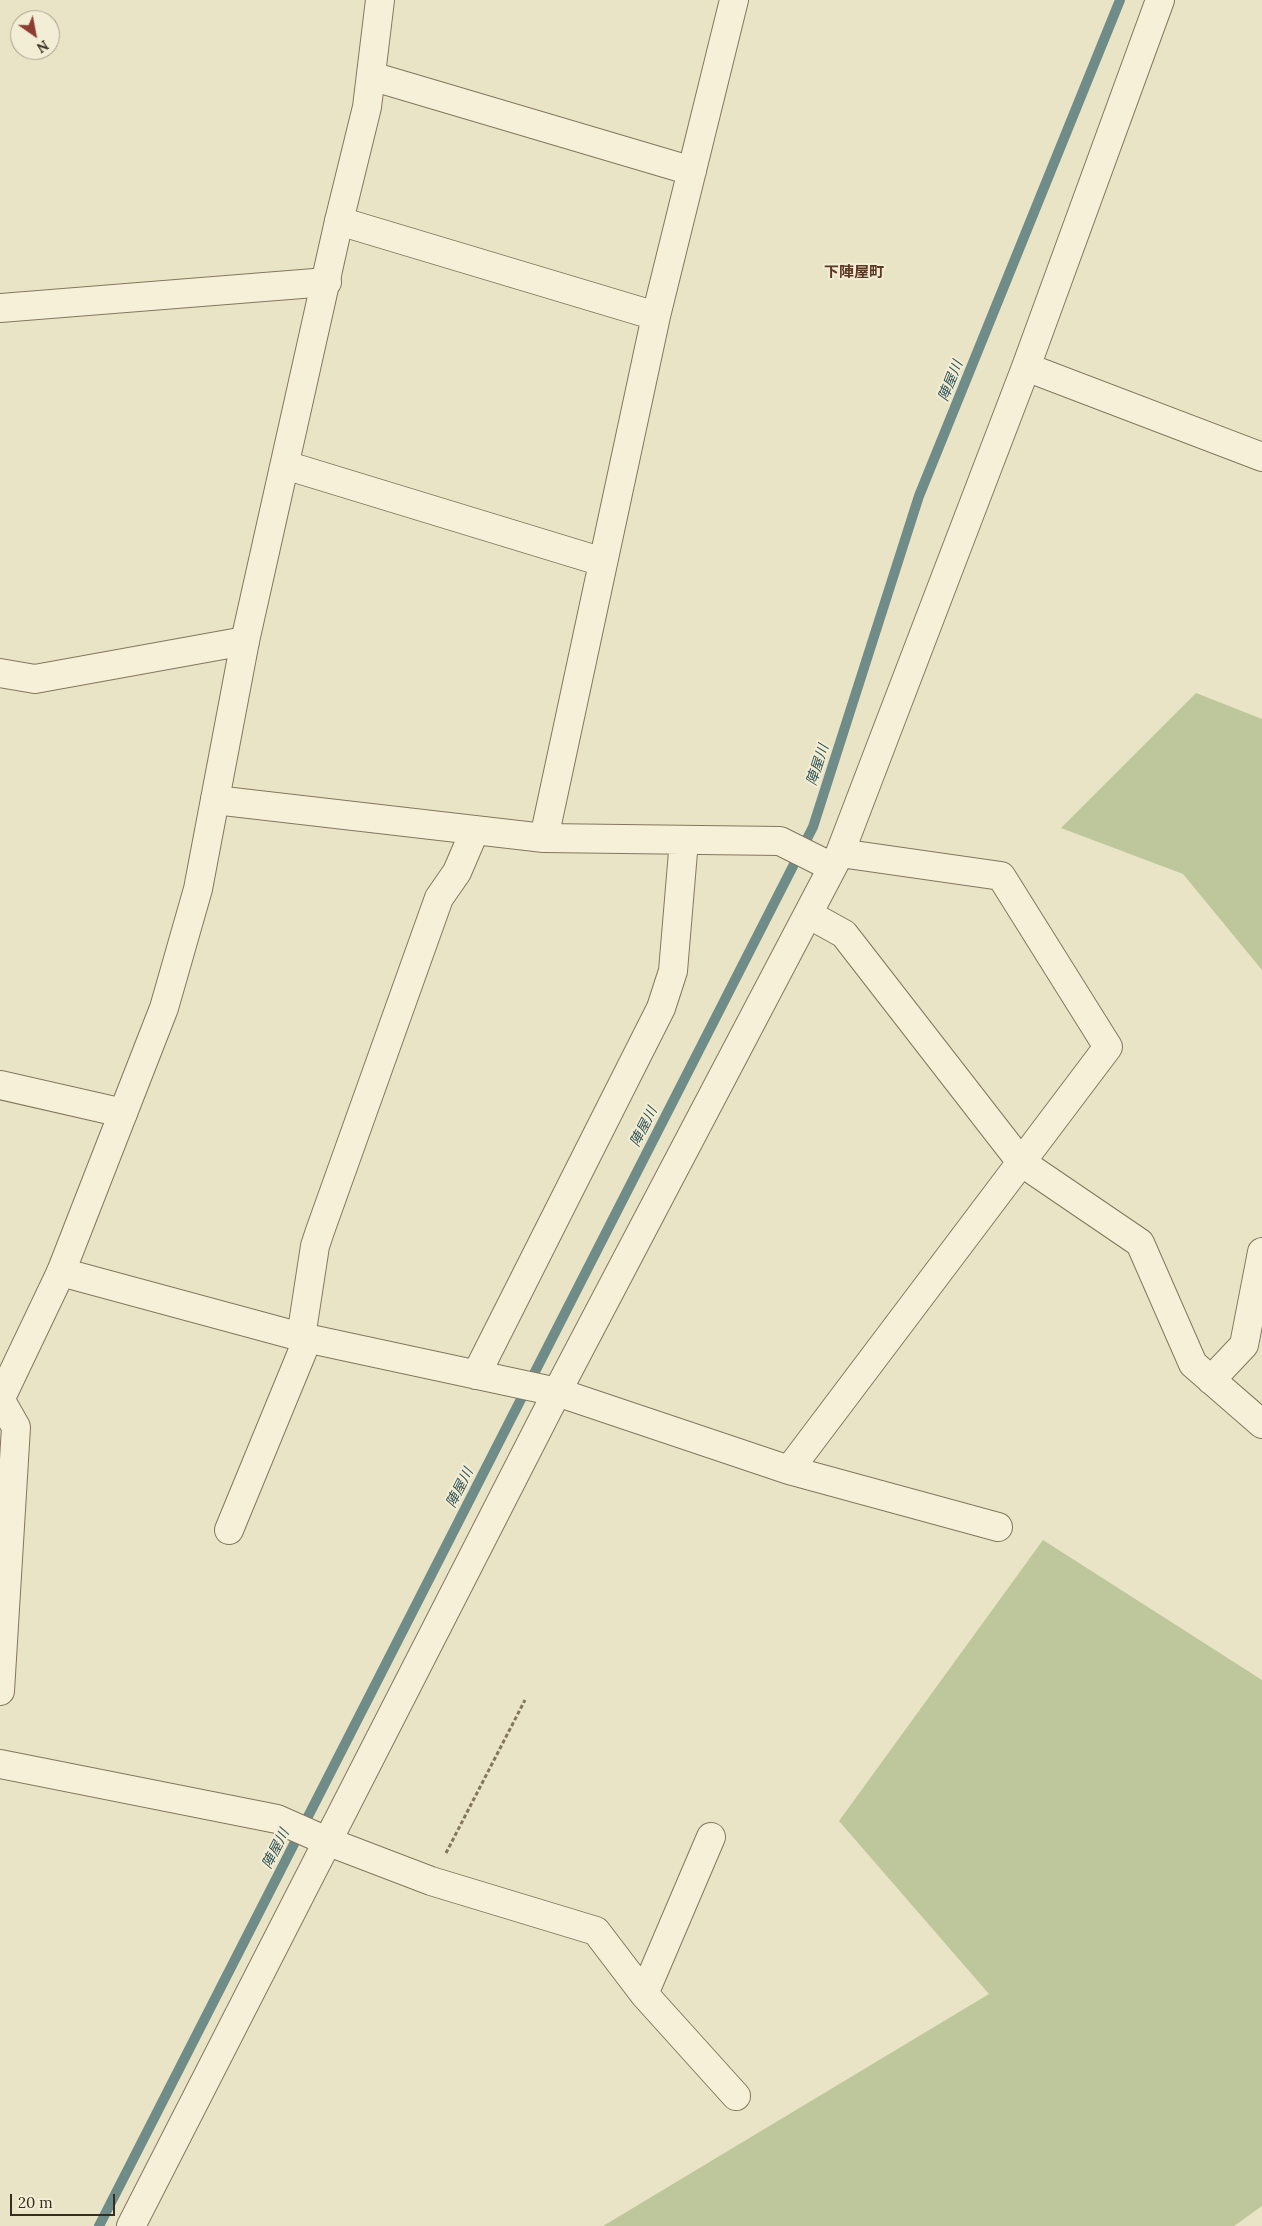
<!DOCTYPE html>
<meta charset="utf-8">
<style>
body{margin:0}
#map{position:relative;width:1262px;height:2226px;overflow:hidden;background:#eae4c6;font-family:Lora,serif}
canvas{display:block}
.north{position:absolute;left:10px;top:10px;width:50px;height:50px;box-sizing:border-box;background:#f2edd5;border:1px solid #a6a08d;border-radius:50%;rotate:147deg;font-size:14px;font-weight:700;line-height:20px;text-align:center;color:#352d20}
.north::after{content:'';display:block;margin:auto;width:18px;height:22px;background:#8d3d33;clip-path:polygon(50% 0,100% 100%,50% 72%,0 100%)}
.scale{position:absolute;left:10px;top:2194px;width:105px;height:22px;box-sizing:border-box;border:2px solid #352d20;border-top:0;padding-left:6px;font-size:15px;line-height:18px;white-space:nowrap;color:#352d20;-webkit-text-stroke:4px #f2edd5;paint-order:stroke}
</style>
<div id="map">
<canvas width="1262" height="2226"></canvas>
<div class="north">N</div>
<div class="scale">20 m</div>
</div>
<script>
const c = document.querySelector('canvas').getContext('2d');
c.lineJoin = 'round';
function fill(path, color) { c.fillStyle = color; c.fill(path, 'evenodd'); }
const toPath = rows => new Path2D(rows.map(r => 'M' + r).join(''));
function stroke(path, color, width, dash) { c.strokeStyle = color; c.lineWidth = width; c.lineCap = dash ? 'butt' : 'round'; c.setLineDash(dash || []); c.stroke(path); }
function drawText(font, color, halo, rows, align = 'center') {
  c.font = font + ' Lora,"Noto Sans JP",serif'; c.lineWidth = 4; c.setLineDash([]); c.textBaseline = 'middle'; c.strokeStyle = halo; c.fillStyle = color; for (const [text, x, y, turn = 0] of rows) {
    c.save(); c.translate(x, y); c.rotate((+turn || 0) * Math.PI / 180); c.textAlign = isNaN(turn) ? turn : align; if (halo) c.strokeText(text, 0, 0); c.fillText(text, 0, 0); c.restore();
  }
}
fill(toPath([
 [1196,693,1262,719,1262,970,1183,874,1061,828],
 [1043,1540,1262,1680,1262,2206,1234,2226,603,2226,989,1994,839,1821]
]), '#bdc79b');
stroke(toPath([
 [99,2226,813,827,919,496,1120,0]
]), '#6f8c88', 10);
const minor = toPath([
 [371,76,692,171],
 [339,221,656,316],
 [0,308,327,282],
 [1026,367,1262,457],
 [285,465,603,562],
 [0,673,35,679,245,641],
 [215,800,544,838,780,841,832,867],
 [544,838,656,316,734,0],
 [808,914,844,934,1021,1162,1140,1243,1193,1364,1262,1424],
 [0,1085,123,1113],
 [61,1272,301,1337,557,1392,789,1470,1108,1047,1001,876,840,853],
 [301,1337,315,1246,320,1231,439,898,457,872,475,830],
 [476,1375,661,1008,673,971,684,840],
 [1211,1380,1244,1345,1262,1252],
 [789,1470,998,1527],
 [229,1530,308,1338],
 [0,1691,16,1427,0,1399],
 [0,1764,277,1819,329,1842,431,1881,596,1931,644,1994,711,1837],
 [644,1994,736,2096],
 [131,2226,557,1392,840,853,1026,367,1160,0]
]);
const tertiary = toPath([
 [0,1400,61,1272,164,1008,198,889,245,641,339,221,367,107,380,0]
]);
stroke(minor, '#84765e', 30);
stroke(tertiary, '#84765e', 30);
stroke(toPath([
 [446,1853,525,1700]
]), '#84765e', 3, [4, 2.5]);
stroke(minor, '#f6f0d9', 28);
stroke(tertiary, '#f6f0d9', 28);
drawText('italic 14px', '#315254', '#f2edd5', [
 ["陣屋川",951,381,-68],
 ["陣屋川",818,765,-72],
 ["陣屋川",644,1127,-63],
 ["陣屋川",460,1488,-63],
 ["陣屋川",276,1849,-63]
]);
drawText('bold 15px', '#5e3723', '#f2edd5', [
 ["下陣屋町",854,273]
]);
</script>
